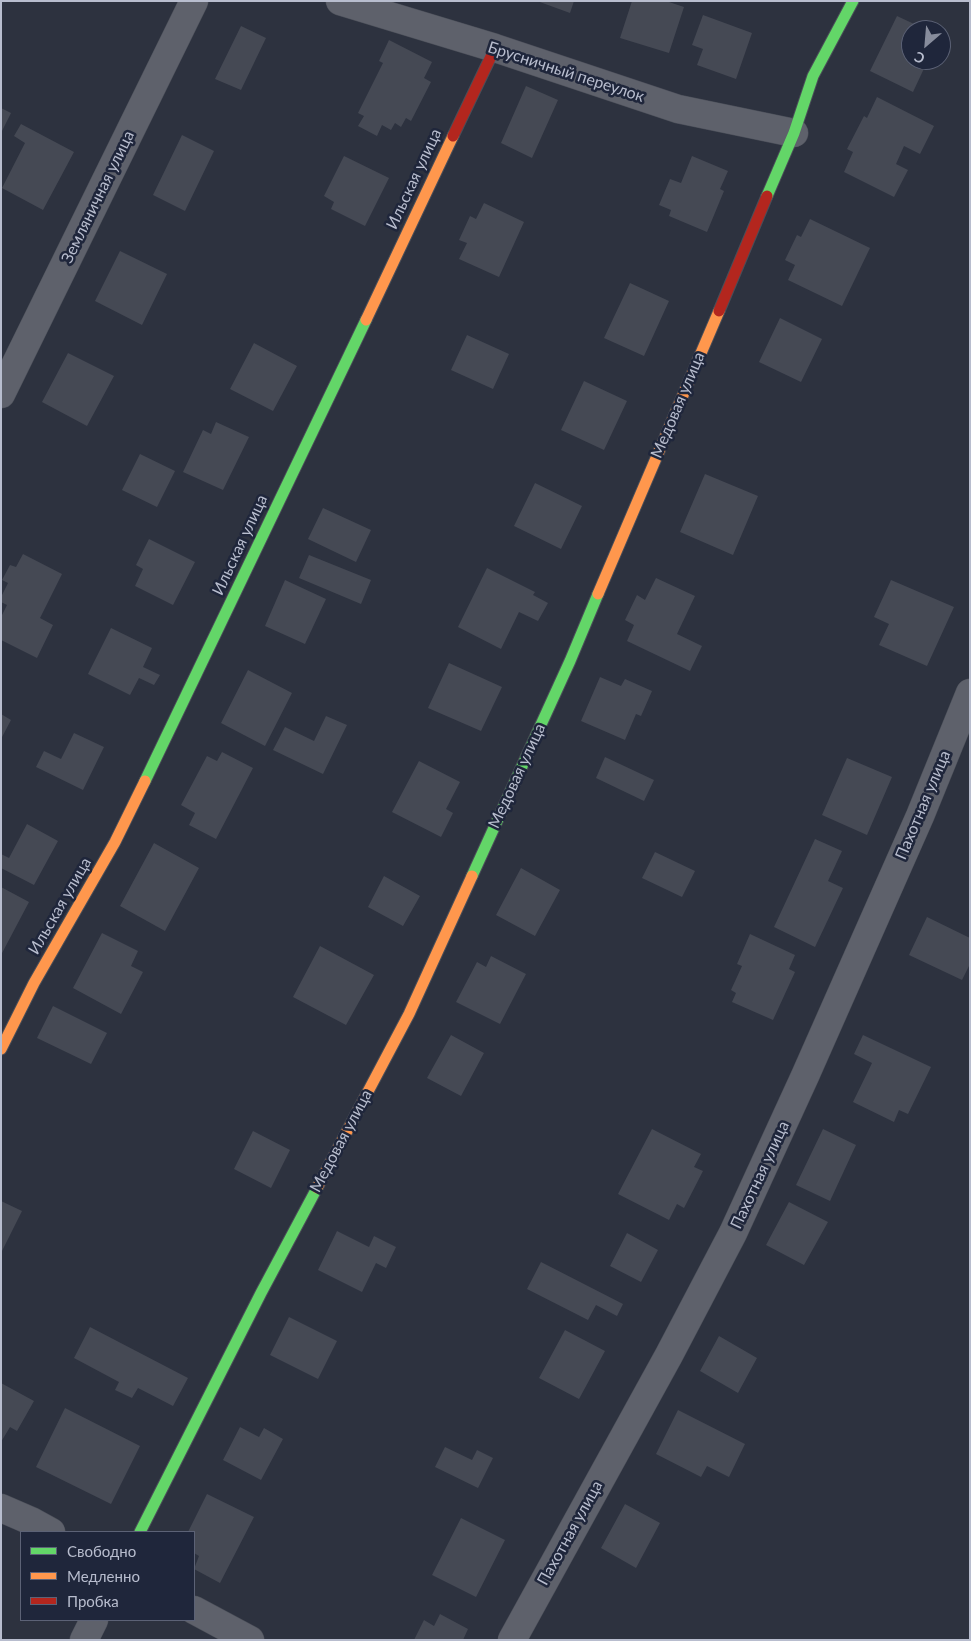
<!DOCTYPE html>
<meta charset="utf-8">
<style>
body{margin:0}
#map{position:relative;width:971px;height:1641px;overflow:hidden;background:#2d323f;font-family:Lato,sans-serif}
canvas{display:block}
.frame{position:absolute;inset:0;border:2px solid #b8bdce;pointer-events:none}
.legend{position:absolute;left:20px;top:1531px;width:175px;height:90px;box-sizing:border-box;background:#1f263b;border:1px solid #5c6276;margin:0;padding:6px 9px;list-style:none;font-size:15px;color:#b8bdce}
.legend li{display:flex;align-items:center;gap:10px;height:25px}
.legend b{width:25px;border:1px solid #5c6276}
.north{position:absolute;left:901px;top:20px;width:50px;height:50px;box-sizing:border-box;background:#1f263b;border:1px solid #5c6276;border-radius:50%;rotate:207deg;font-size:14px;font-weight:700;line-height:20px;text-align:center;color:#b8bdce}
.north::after{content:'';display:block;margin:auto;width:18px;height:22px;background:#878c9c;clip-path:polygon(50% 0,100% 100%,50% 72%,0 100%)}
</style>
<div id="map">
<canvas width="971" height="1641"></canvas>
<div class="frame"></div>
<ul class="legend">
<li><b style="height:6px;background:#63d668"></b>Свободно</li>
<li><b style="height:6px;background:#ff974d"></b>Медленно</li>
<li><b style="height:6px;background:#b3261e"></b>Пробка</li>
</ul>
<div class="north">С</div>
</div>
<script>
const c = document.querySelector('canvas').getContext('2d');
c.lineJoin = 'round';
function fill(path, color) { c.fillStyle = color; c.fill(path, 'evenodd'); }
const toPath = rows => new Path2D(rows.map(r => 'M' + r).join(''));
function stroke(path, color, width, dash) { c.strokeStyle = color; c.lineWidth = width; c.lineCap = dash ? 'butt' : 'round'; c.setLineDash(dash || []); c.stroke(path); }
function drawText(font, color, halo, rows, align = 'center') {
  c.font = font + ' Lato,sans-serif'; c.lineWidth = 5; c.setLineDash([]); c.textBaseline = 'middle'; c.strokeStyle = halo; c.fillStyle = color; for (const [text, x, y, turn = 0] of rows) {
    c.save(); c.translate(x, y); c.rotate((+turn || 0) * Math.PI / 180); c.textAlign = isNaN(turn) ? turn : align; if (halo) c.strokeText(text, 0, 0); c.fillText(text, 0, 0); c.restore();
  }
}
fill(toPath([
 [537,1,574,1,570,13],
 [632,1,666,1,684,7,669,53,620,38],
 [703,15,752,33,736,79,697,65,703,49,692,45],
 [897,16,927,30,911,30,911,60,928,60,913,92,870,71],
 [241,26,266,38,241,90,215,79],
 [389,40,432,62,424,78,431,82,411,121,406,118,401,127,395,123,391,130,382,125,377,136,358,126,364,116,358,113,383,63,379,61],
 [526,86,558,100,532,158,501,143],
 [877,97,934,126,920,154,904,146,896,164,908,170,894,197,844,172,853,152,847,149,864,116,867,118],
 [1,108,11,113,1,133],
 [21,124,74,152,43,210,2,188,25,143,14,136],
 [182,135,214,151,185,211,153,195],
 [344,156,389,178,365,226,331,209,334,202,324,196],
 [692,156,728,171,720,189,724,191,707,232,669,216,671,210,659,205,670,179,681,183],
 [484,203,524,222,499,277,459,259,467,243,459,240,470,216,476,219],
 [810,219,870,248,842,306,788,280,795,265,785,260,797,235,801,237],
 [120,251,167,274,142,325,95,301],
 [630,283,669,301,644,356,604,338],
 [780,318,822,339,801,382,759,362],
 [467,335,509,354,493,389,451,370],
 [254,343,297,366,273,411,230,389],
 [68,353,114,376,87,426,42,402],
 [584,381,627,401,604,450,561,430],
 [216,422,249,437,223,490,183,472,203,430,211,434],
 [140,454,175,471,157,507,122,490],
 [705,474,758,496,733,555,680,532],
 [535,483,582,506,561,549,514,526],
 [323,508,371,530,356,562,308,539],
 [149,539,195,562,173,605,135,586,143,569,136,565],
 [23,554,62,574,40,618,53,625,37,658,1,640,1,617,7,605,1,602,1,597,8,583,2,580,10,565,16,567],
 [309,555,371,580,361,604,299,578],
 [487,568,535,592,533,595,548,603,538,621,519,612,501,649,458,627],
 [656,578,695,596,677,634,702,646,690,671,627,641,634,625,625,620,637,595,645,600],
 [285,580,326,599,305,644,265,626],
 [891,580,954,607,927,666,879,645,889,624,874,617],
 [111,628,152,648,143,667,160,675,154,685,139,678,130,695,88,674],
 [449,663,502,687,481,731,428,708],
 [248,670,292,693,265,746,221,723],
 [600,677,621,686,625,679,652,691,641,716,636,714,625,740,581,721],
 [1,714,11,720,1,739],
 [326,716,347,725,323,774,273,750,285,727,314,741],
 [74,733,104,747,83,790,36,767,44,751,61,759],
 [222,752,253,768,216,839,189,825,195,813,181,805,207,756,217,761],
 [605,757,654,780,644,801,596,778],
 [847,758,892,777,867,835,822,815],
 [419,761,460,782,446,809,453,813,441,837,392,812],
 [27,824,58,841,34,885,1,868,1,854,9,858],
 [815,839,842,851,828,881,843,888,815,947,774,927],
 [154,843,199,868,165,931,120,906],
 [655,852,695,871,682,897,642,878],
 [521,868,560,890,535,936,496,915],
 [384,876,420,896,403,926,368,907],
 [1,887,29,902,1,955],
 [927,917,970,938,970,964,962,980,909,955],
 [102,933,138,951,131,966,143,972,121,1014,73,988],
 [750,934,795,955,789,969,795,972,773,1020,732,1002,736,993,731,990,742,966,737,964],
 [320,946,374,975,346,1025,293,997],
 [491,956,526,974,500,1024,456,1002,477,962,486,967],
 [53,1006,107,1033,91,1064,37,1038],
 [451,1035,484,1053,461,1096,427,1078],
 [863,1035,931,1067,908,1114,899,1110,894,1122,853,1102,872,1063,854,1054],
 [652,1129,701,1154,694,1167,703,1171,684,1208,677,1204,669,1220,618,1194],
 [823,1129,856,1145,830,1201,796,1185],
 [253,1131,290,1150,271,1188,234,1169],
 [1,1201,22,1211,1,1253],
 [789,1202,828,1222,804,1265,766,1245],
 [337,1231,369,1247,374,1236,396,1247,386,1268,376,1263,362,1292,318,1270],
 [627,1233,658,1250,641,1282,610,1266],
 [541,1262,623,1304,617,1316,596,1305,588,1320,527,1289],
 [289,1317,337,1341,318,1379,270,1355],
 [90,1327,188,1378,173,1406,138,1388,132,1398,115,1390,119,1382,74,1358],
 [565,1330,605,1351,579,1399,539,1378],
 [719,1336,757,1358,738,1393,700,1371],
 [1,1383,34,1401,17,1431,10,1427,1,1442],
 [65,1408,140,1446,111,1504,36,1467],
 [678,1410,745,1444,729,1477,707,1466,701,1477,656,1454],
 [240,1427,259,1437,264,1428,283,1439,261,1480,223,1460],
 [445,1447,472,1460,477,1450,493,1458,478,1488,435,1467],
 [207,1494,254,1517,220,1583,194,1569,199,1556,194,1553,194,1532,188,1532],
 [625,1504,660,1523,636,1568,601,1548],
 [461,1518,505,1540,476,1597,432,1575],
 [440,1614,468,1629,463,1640,414,1640,424,1620,434,1626]
]), '#454954');
const street = toPath([
 [340,1,495,48,678,109,794,133],
 [1,394,194,1],
 [1,1508,31,1521,51,1532],
 [194,1610,250,1640],
 [84,1640,94,1620],
 [512,1640,669,1355,733,1233,805,1076,920,816,970,693]
]);
const fast = toPath([
 [767,196,794,133,813,76,853,1],
 [145,781,366,320],
 [472,876,570,661,598,594],
 [140,1532,261,1293,317,1188]
]);
const slow = toPath([
 [366,320,453,136],
 [598,594,719,311],
 [1,1049,34,983,115,842,145,781],
 [317,1188,409,1014,472,876]
]);
const jam = toPath([
 [453,136,495,48],
 [719,311,767,196]
]);
stroke(street, '#4a4e58', 29);
stroke(fast, '#4a4e58', 13);
stroke(slow, '#4a4e58', 13);
stroke(jam, '#4a4e58', 13);
stroke(street, '#5e616b', 28);
stroke(fast, '#63d668', 11);
stroke(slow, '#ff974d', 11);
stroke(jam, '#b3261e', 11);
drawText('16px', '#b8bdce', '#1f263b', [
 ["Брусничный переулок",566,72,18],
 ["Ильская улица",414,179,-65],
 ["Земляничная улица",98,197,-64],
 ["Медовая улица",678,405,-67],
 ["Ильская улица",240,545,-65],
 ["Медовая улица",517,776,-65],
 ["Пахотная улица",923,805,-67],
 ["Ильская улица",60,906,-60],
 ["Медовая улица",341,1141,-62],
 ["Пахотная улица",760,1175,-65],
 ["Пахотная улица",570,1533,-61]
]);
</script>
